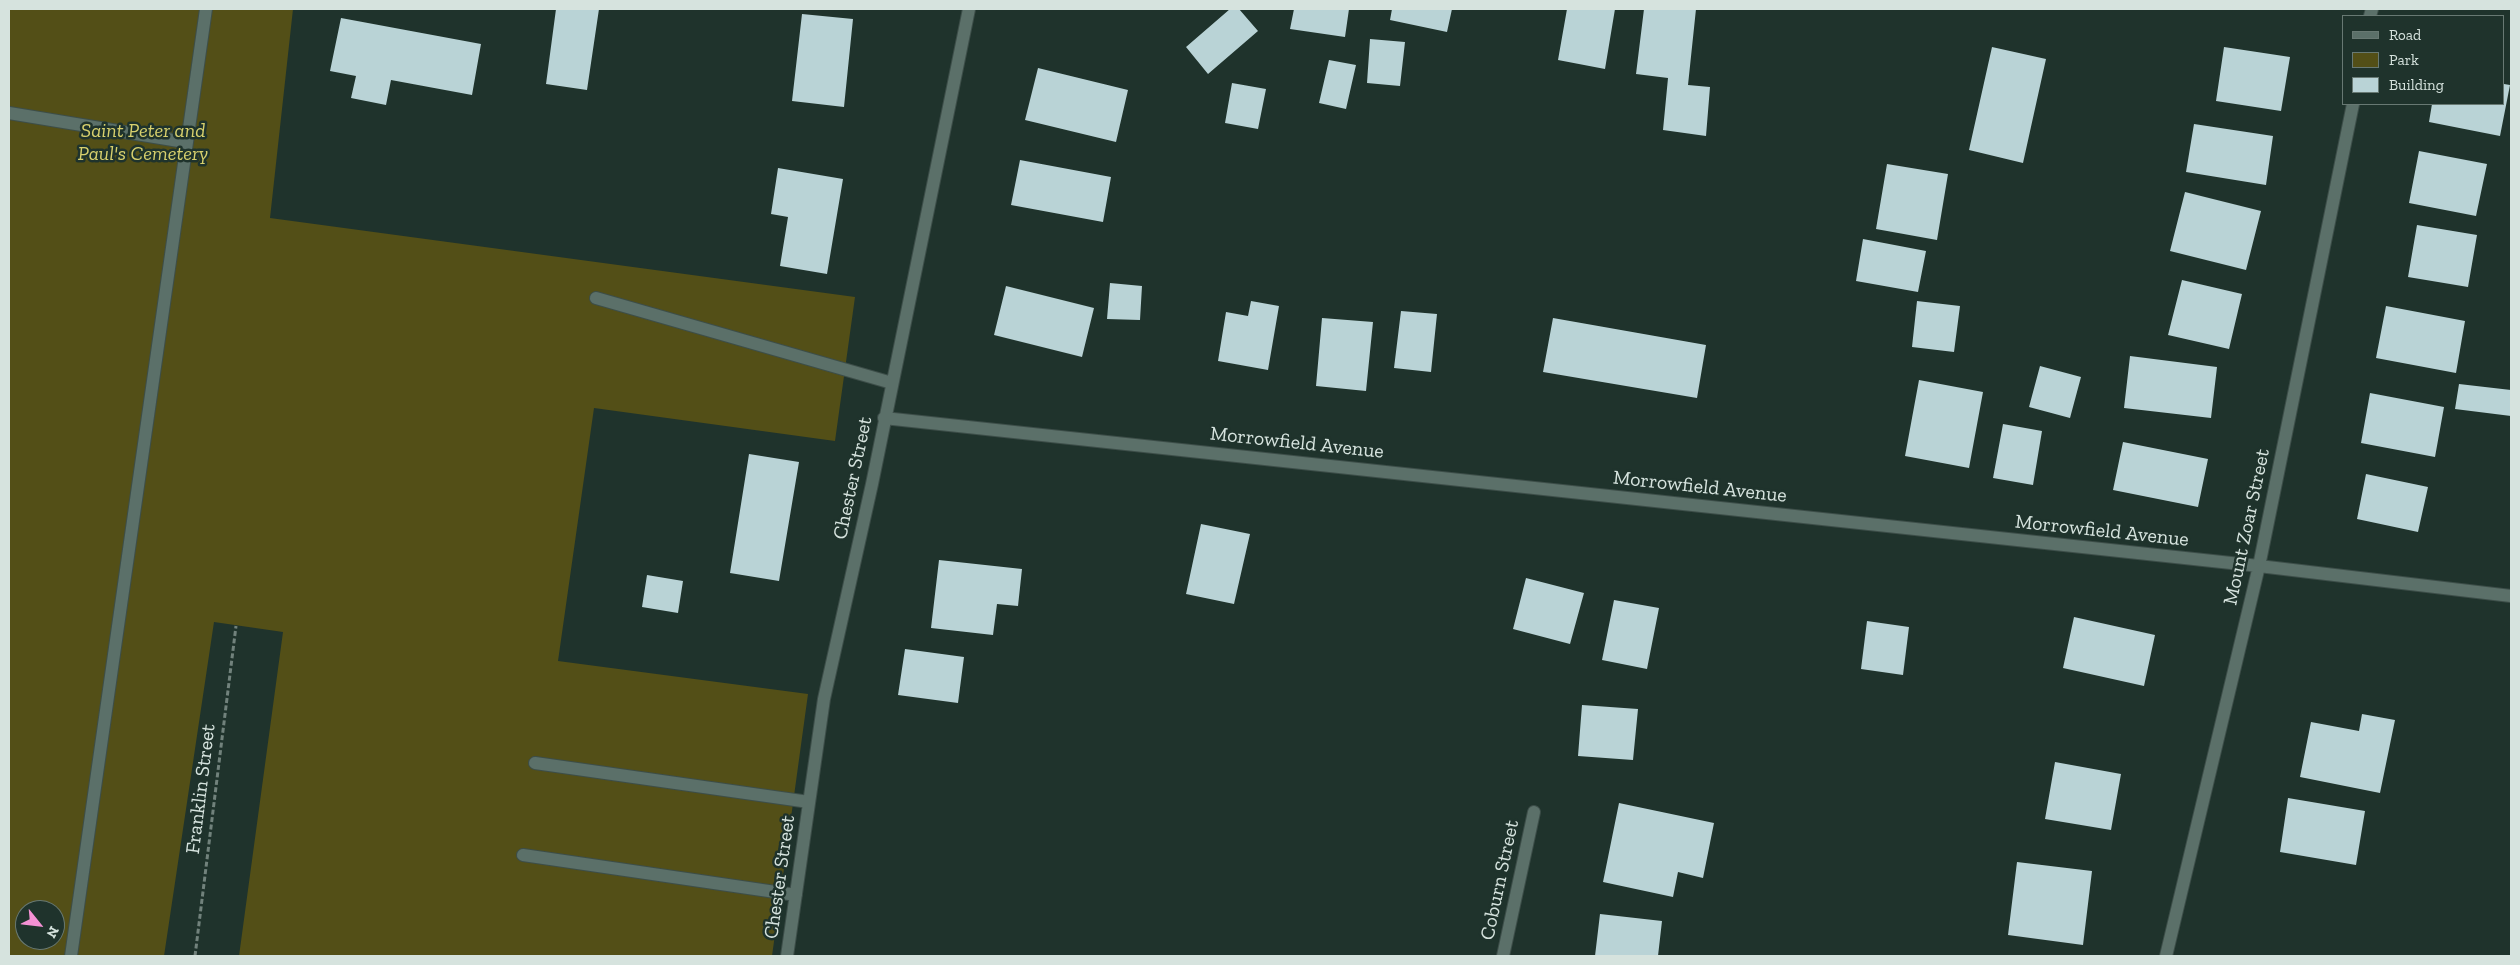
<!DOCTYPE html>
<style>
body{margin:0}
#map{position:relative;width:2520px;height:965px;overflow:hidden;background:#1f332c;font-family:"Zilla Slab",serif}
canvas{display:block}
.frame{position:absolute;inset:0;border:10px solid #d6e3de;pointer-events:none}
.legend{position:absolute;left:2342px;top:15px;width:162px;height:90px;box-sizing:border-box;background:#1f332c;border:1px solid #687973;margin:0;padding:6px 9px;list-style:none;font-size:15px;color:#d6e3de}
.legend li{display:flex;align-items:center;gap:10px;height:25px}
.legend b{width:25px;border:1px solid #687973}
.north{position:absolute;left:15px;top:900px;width:50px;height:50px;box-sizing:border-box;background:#1f332c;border:1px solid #687973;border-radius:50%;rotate:119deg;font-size:14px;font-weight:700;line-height:20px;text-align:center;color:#d6e3de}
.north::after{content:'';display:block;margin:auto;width:18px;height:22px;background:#f491d4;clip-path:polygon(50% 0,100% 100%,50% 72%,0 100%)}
</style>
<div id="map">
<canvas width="2520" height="965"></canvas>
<div class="frame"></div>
<ul class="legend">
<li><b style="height:6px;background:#5b7069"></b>Road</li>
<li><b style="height:14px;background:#534f17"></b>Park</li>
<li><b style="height:14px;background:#b9d3d6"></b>Building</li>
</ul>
<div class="north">N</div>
</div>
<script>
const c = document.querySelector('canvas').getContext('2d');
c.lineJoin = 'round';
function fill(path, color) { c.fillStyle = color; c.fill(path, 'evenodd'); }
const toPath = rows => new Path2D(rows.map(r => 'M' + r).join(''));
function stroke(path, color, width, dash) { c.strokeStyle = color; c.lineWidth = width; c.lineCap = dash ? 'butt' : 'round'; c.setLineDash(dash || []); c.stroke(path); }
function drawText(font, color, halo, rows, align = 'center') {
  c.font = font + ' "Zilla Slab",serif'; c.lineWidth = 5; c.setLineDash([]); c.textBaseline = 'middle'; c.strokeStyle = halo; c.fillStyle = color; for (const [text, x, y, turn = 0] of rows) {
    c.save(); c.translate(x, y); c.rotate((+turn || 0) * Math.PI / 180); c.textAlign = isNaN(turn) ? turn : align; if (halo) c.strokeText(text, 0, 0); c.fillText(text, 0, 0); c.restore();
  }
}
fill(toPath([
 [9,9,293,9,270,218,855,297,835,441,594,408,558,661,808,694,772,956,239,956,283,632,214,622,164,956,9,956],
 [25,910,55,910,55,940,25,940]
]), '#534f17');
fill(toPath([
 [556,9,599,9,587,90,546,84],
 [1230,9,1239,9,1258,31,1208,74,1186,47],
 [1294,9,1349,9,1345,37,1290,29],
 [1392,9,1452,9,1447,32,1390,20],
 [1567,9,1615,9,1605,69,1558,60],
 [1644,9,1696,9,1688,85,1710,87,1706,136,1663,130,1668,78,1636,74],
 [802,14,853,19,844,107,792,101],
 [341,18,481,44,472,95,391,80,386,105,351,98,356,76,330,71],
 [1370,39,1405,42,1400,86,1367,83],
 [1992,47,2046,59,2023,163,1969,150],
 [2224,47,2290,57,2281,111,2216,101],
 [1329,60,1356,65,1346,109,1319,103],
 [1038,68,1128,90,1116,142,1025,120],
 [1232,83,1266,89,1258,129,1225,123],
 [2504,84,2510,85,2500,136,2429,122,2432,104,2504,104],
 [2194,124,2273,136,2266,185,2186,172],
 [2419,151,2487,164,2476,216,2409,203],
 [1020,160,1111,177,1103,222,1011,205],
 [1887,164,1948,174,1937,240,1876,229],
 [778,168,843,179,827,274,780,266,788,217,771,214],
 [2185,192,2261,211,2246,270,2170,251],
 [2417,225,2477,235,2468,287,2408,277],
 [1863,239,1926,251,1918,292,1856,281],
 [2182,280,2242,294,2229,349,2168,335],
 [1110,283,1142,286,1140,320,1107,319],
 [1006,286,1094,308,1082,357,994,335],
 [1251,301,1279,306,1268,370,1218,361,1226,312,1248,316],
 [1917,301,1960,306,1954,352,1912,347],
 [2386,306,2465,321,2456,373,2376,358],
 [1401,311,1437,314,1431,372,1394,368],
 [1322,318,1373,322,1366,391,1316,386],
 [1553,318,1706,345,1697,398,1543,372],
 [2130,356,2217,367,2211,418,2124,408],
 [2040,366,2081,377,2070,418,2029,407],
 [1919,380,1983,392,1969,468,1905,456],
 [2459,384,2511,390,2511,416,2455,409],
 [2370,393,2444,407,2435,457,2361,443],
 [2003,424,2042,431,2033,485,1993,478],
 [2123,442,2208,459,2198,507,2113,490],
 [749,454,799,462,779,581,730,573],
 [2366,474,2428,487,2418,532,2357,519],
 [1201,524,1250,534,1234,604,1186,594],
 [939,560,1022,569,1018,606,997,604,993,635,931,628],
 [647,575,683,581,678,613,642,607],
 [1526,578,1584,593,1570,644,1513,629],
 [1614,600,1659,608,1647,669,1602,660],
 [2074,617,2155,635,2144,686,2063,668],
 [1867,621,1909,627,1903,675,1861,669],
 [905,649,964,657,958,703,898,695],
 [1582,705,1638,709,1633,760,1578,756],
 [2362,714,2395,720,2380,793,2300,777,2311,722,2359,731],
 [2055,762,2121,774,2111,830,2045,819],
 [2288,798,2365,811,2356,865,2280,852],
 [1619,803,1714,823,1703,878,1678,872,1673,897,1603,882],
 [2017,862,2092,871,2083,945,2008,935],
 [1600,914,1662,921,1658,956,1595,956]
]), '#b9d3d6');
const minor = toPath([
 [2370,16,2372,9],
 [9,113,185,142],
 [596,298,892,383],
 [884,418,2259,566,2511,596],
 [535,763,809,802],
 [523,855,796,895],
 [71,956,206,9],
 [787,956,824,699,872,484,969,9],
 [1503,956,1534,812],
 [2166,956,2259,566,2353,104]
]);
stroke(minor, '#3d4e49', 14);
stroke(toPath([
 [195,956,236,626]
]), '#71827c', 3, [5, 2.5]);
stroke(minor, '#5b7069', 12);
drawText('italic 20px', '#d7d06d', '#1f332c', [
 ["Saint Peter and",143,131],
 ["Paul's Cemetery",143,154]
]);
drawText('20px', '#d6e3de', '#1f332c', [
 ["Morrowfield Avenue",1297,443,6],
 ["Chester Street",853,478,-78],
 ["Morrowfield Avenue",1700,487,6],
 ["Mount Zoar Street",2247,527,-78],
 ["Morrowfield Avenue",2102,531,6],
 ["Franklin Street",201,789,-83],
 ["Chester Street",780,877,-82],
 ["Coburn Street",1500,880,-78]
]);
</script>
